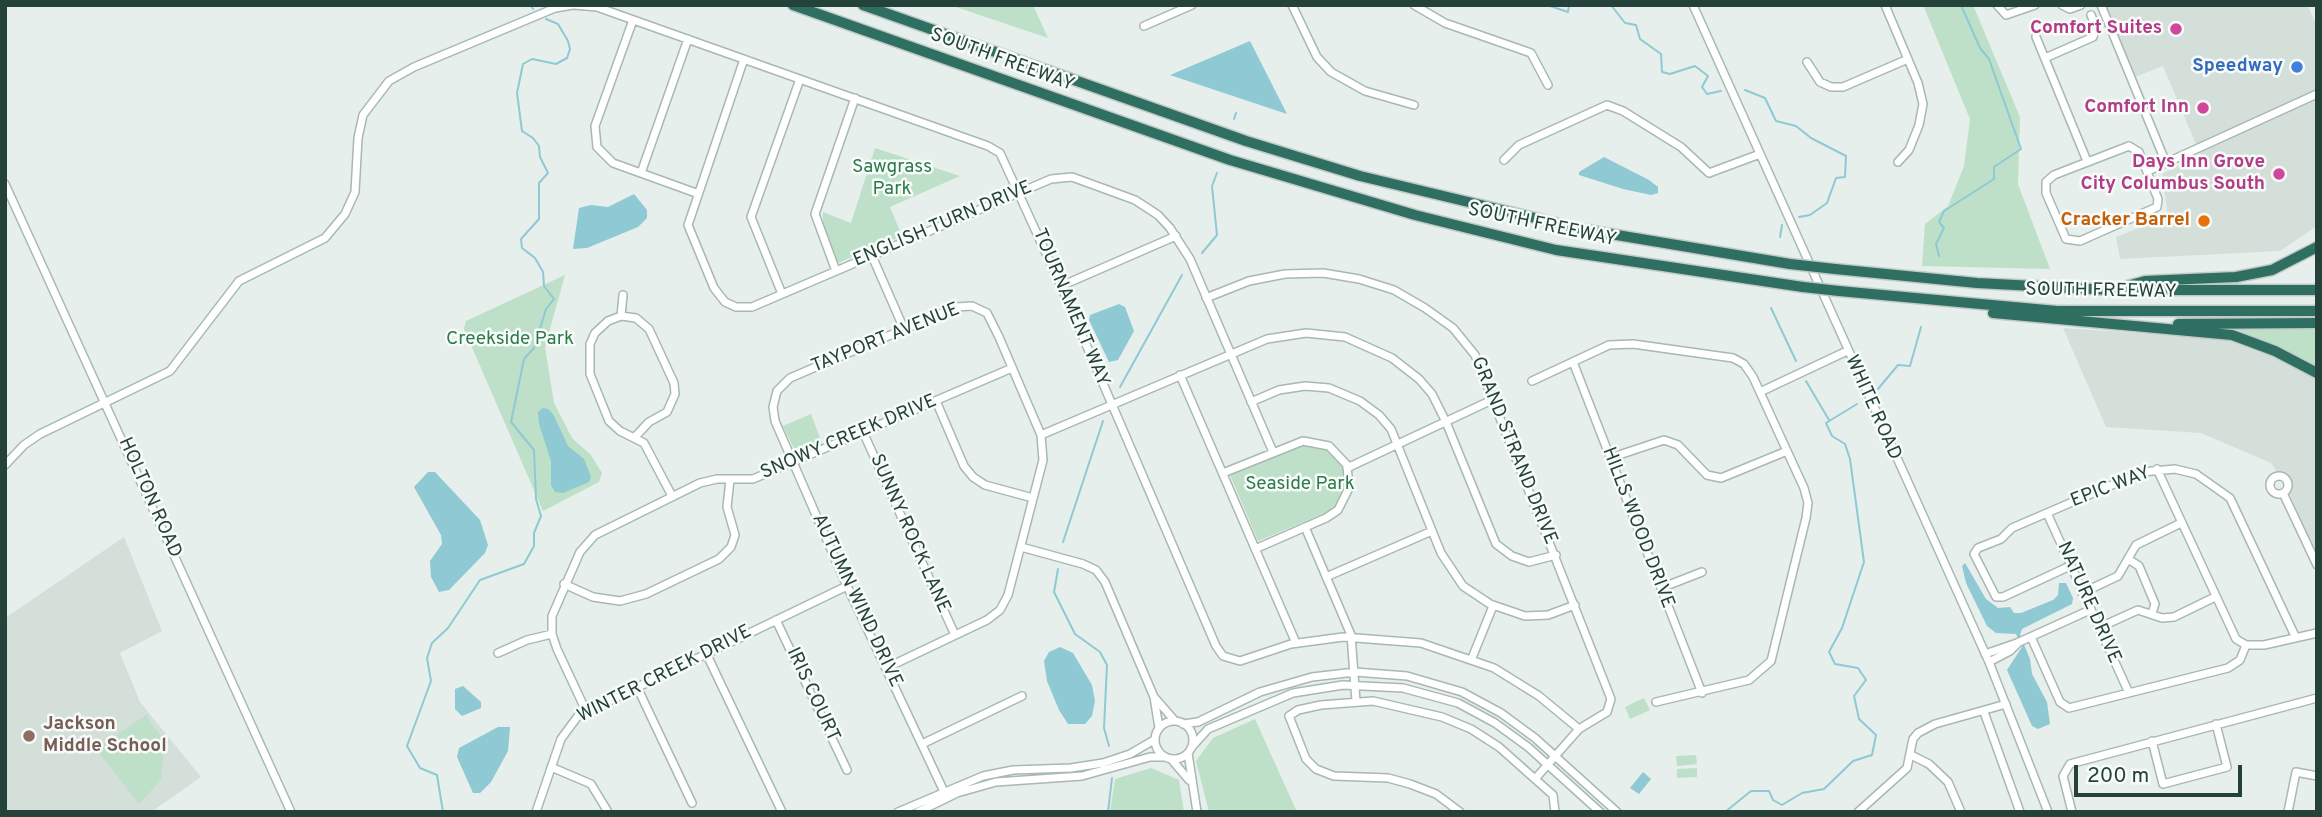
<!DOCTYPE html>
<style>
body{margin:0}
#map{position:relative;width:2322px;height:817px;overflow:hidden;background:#e6efeb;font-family:Overpass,sans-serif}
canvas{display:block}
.frame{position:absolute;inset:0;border:7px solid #24423a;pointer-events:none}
.scale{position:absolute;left:2074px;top:765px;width:168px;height:32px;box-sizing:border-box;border:4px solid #24423a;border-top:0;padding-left:9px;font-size:21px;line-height:24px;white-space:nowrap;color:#24423a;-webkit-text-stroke:5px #f7fbf9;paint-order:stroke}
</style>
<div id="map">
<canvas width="2322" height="817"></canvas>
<div class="frame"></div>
<div class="scale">200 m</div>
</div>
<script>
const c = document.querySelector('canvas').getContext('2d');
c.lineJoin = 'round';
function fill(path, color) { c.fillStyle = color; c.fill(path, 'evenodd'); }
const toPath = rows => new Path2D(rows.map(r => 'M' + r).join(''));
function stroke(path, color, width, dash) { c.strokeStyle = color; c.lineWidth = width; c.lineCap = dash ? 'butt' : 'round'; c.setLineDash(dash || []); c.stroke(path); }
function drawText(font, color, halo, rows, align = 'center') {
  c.font = font + ' Overpass,sans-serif'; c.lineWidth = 5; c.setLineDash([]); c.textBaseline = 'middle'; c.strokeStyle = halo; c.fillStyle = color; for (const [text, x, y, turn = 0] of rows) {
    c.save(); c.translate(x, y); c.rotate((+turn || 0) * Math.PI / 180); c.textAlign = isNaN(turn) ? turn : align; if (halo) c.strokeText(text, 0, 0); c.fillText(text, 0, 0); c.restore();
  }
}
fill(toPath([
 [2106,5,2307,5,2317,26,2317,226,2280,251,2120,259,2116,237,2168,216,2162,174,2200,154,2163,66,2135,77],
 [2063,328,2226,339,2272,352,2317,377,2317,557,2289,492,2290,480,2287,474,2277,472,2271,463,2201,433,2106,427],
 [124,537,162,631,120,653,140,702,201,777,151,812,5,812,5,618]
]), '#d4dfda');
fill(toPath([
 [950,5,1033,5,1048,38],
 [1923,5,1973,5,2020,117,2018,184,2050,269,1922,266,1925,224,1948,206,1964,166,1970,119],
 [875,148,960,176,890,207,902,236,838,263,823,226,823,212,851,223],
 [565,275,545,347,554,403,572,438,591,455,602,473,599,482,543,511,464,329,466,321],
 [2317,327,2317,368,2237,335,2235,330,2236,328],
 [811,414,823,446,797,455,783,426],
 [1301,445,1322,447,1342,463,1346,474,1342,497,1330,511,1258,541,1230,475],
 [1644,698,1650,710,1630,719,1625,707],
 [146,715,165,743,161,780,139,804,96,749],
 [1255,719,1297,812,1209,812,1196,761,1213,738],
 [1696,755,1697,764,1677,766,1676,756],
 [1151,768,1179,780,1184,812,1110,812,1115,779],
 [1697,768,1697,777,1677,778,1677,769]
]), '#bfe0c8');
fill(toPath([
 [1250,41,1287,114,1170,75],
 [1604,157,1649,180,1658,187,1658,193,1651,195,1623,189,1579,175,1579,172],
 [634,194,647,210,647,218,638,227,587,248,573,249,579,208,591,205,608,207],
 [1119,304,1125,307,1134,331,1118,360,1109,362,1089,320,1090,315],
 [543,408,548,409,553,414,568,446,584,459,591,477,589,482,563,493,555,492,551,485,551,461,539,424,538,412],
 [428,472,435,472,480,520,488,545,485,553,449,590,439,592,431,577,430,561,442,544,441,535,414,487],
 [1965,563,1986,599,1998,608,2010,607,2014,613,2021,613,2053,600,2058,595,2059,583,2066,583,2073,598,2072,604,2022,629,2020,635,2030,659,2032,674,2047,702,2050,724,2038,729,2032,726,2007,670,2022,647,2016,634,1996,633,1987,626,1966,583,1962,566],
 [1060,647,1073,653,1092,685,1095,701,1092,716,1085,724,1068,724,1059,710,1047,681,1044,661,1049,652],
 [463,686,481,702,481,708,462,716,455,709,455,689],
 [498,727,510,727,508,751,491,782,480,793,473,793,457,757,459,748],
 [1643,772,1651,779,1639,794,1630,788]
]), '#8ec9d4');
stroke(toPath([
 [531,5,533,9],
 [1547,5,1568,12,1569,5],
 [1611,5,1625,23,1636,25,1640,39,1661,54,1662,72,1670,74,1695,66,1708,76,1702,87,1707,94,1721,91],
 [1745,90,1765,98,1776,121,1796,126,1811,138,1846,156,1845,177,1836,178,1827,203,1810,215,1799,217],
 [1234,119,1236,113],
 [1780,237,1782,225],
 [1202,253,1217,235,1212,186,1217,173],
 [1939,256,1936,244,1944,228,1939,222,1944,211,1994,179,1994,167,2021,149,1989,59,1980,48,1961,5],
 [1771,308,1796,361],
 [1806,381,1829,420],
 [1120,387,1182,275],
 [1878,389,1898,365,1910,366,1921,327],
 [1063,542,1103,421],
 [1058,569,1054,592,1075,634,1100,652,1107,665,1104,728,1109,746],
 [443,812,437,775,420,768,407,746,431,681,427,658,432,643,448,628,480,580,524,564,534,546,534,533,541,516,536,499,534,450,511,422,524,359,534,348,546,309,554,299,544,286,543,272,535,258,522,248,521,239,539,219,539,183,548,173,540,157,539,146,533,138,522,131,517,93,523,64,532,59,556,64,567,58,570,49,568,41,558,24,546,19],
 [1108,812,1112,778],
 [1725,812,1751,791,1769,791,1773,800,1782,805,1802,793,1824,789,1853,761,1872,755,1876,735,1859,719,1854,696,1866,680,1858,668,1835,664,1829,652,1842,628,1864,562,1850,459,1845,444,1832,436,1826,423,1857,404]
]), '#8ec9d4', 2);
const minor = toPath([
 [574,5,597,7,988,146,1000,153,1061,286,1216,646,1223,656,1240,661,1291,644,1343,637,1421,643,1494,668,1539,696,1579,729],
 [1292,5,1317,57,1331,72,1365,91,1414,105],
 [1414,5,1445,23,1531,53,1548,85],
 [1693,5,1989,662,2048,812],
 [1885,5,1918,83,1923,104,1919,125,1909,150,1898,162],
 [1997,5,2006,15,2035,5],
 [2062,5,2070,9,2081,5],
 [2101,5,2166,163],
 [633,20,595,126,597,147,613,163,696,193],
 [1144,26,1192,5],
 [2036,37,2087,161],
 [2045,58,2093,37,2096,27,2091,15],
 [744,59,688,225,714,288,725,302,736,307,752,307,1051,179,1072,177,1135,200,1158,215,1170,228,1190,259,1273,452],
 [1807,62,1820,82,1831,87,1843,87,1908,59],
 [2129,146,2139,152,2158,199,2157,207,2080,241,2066,239,2046,193,2046,182,2054,175,2129,146],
 [1504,160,1519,145,1607,105,1623,111,1681,147,1709,173,1760,154],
 [2148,171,2317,94],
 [641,173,688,39],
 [5,184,291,812],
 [872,256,904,329],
 [836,271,815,214,855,98],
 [1061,286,1176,236],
 [782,294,751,217,800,79],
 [1206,298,1249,281,1285,274,1323,273,1359,279,1394,290,1425,308,1453,328,1475,355,1611,699,1607,712,1579,729,1535,779],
 [621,316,623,295],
 [1573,362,1702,693],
 [1180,375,1296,643],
 [1532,381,1609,345,1633,344,1733,358,1744,364,1753,377,1804,488,1808,503,1806,518,1771,661,1749,680,1656,702],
 [1760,392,1847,351],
 [936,401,964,466,973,477,985,485,1033,498],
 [1251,402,1279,390,1305,386,1329,388,1360,401,1379,415,1391,429,1441,553,1463,586,1490,604,1525,616,1548,615,1575,605],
 [863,432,955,635],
 [1041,435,1267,339,1306,333,1345,337,1392,358,1419,379,1432,394,1446,422,1496,544,1512,556,1529,562,1556,555],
 [634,438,649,422,667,412,675,394,674,383,649,329,636,318,621,316,608,321,595,333,590,344,590,374,609,421,620,431,644,443,672,496],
 [1610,458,1664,440,1678,445,1707,475,1721,478,1787,451],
 [5,465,24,445,40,434,170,371,239,281,325,238,345,214,355,192,358,138,363,115,389,81,414,67,555,8,573,5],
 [1347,468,1494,399],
 [2157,469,2236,639,2246,645,2264,645,2317,633],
 [1223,473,1303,441,1329,446,1347,465,1349,488,1338,510,1326,518,1255,549],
 '2270 485a9 9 0 1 1 18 0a9 9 0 1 1-18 0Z',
 [2283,493,2317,565],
 [2047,513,2129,693],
 [1305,527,1351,635,1356,701],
 [1021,547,1083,564,1096,570,1105,582,1154,697,1159,728],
 [2128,559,2139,566,2155,604,2152,613],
 [2070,566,2003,597,1996,597,1974,554,1978,548,2001,539,2012,528,2142,472,2175,469,2196,474,2230,498,2295,636],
 [1326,577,1432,531],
 [564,584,593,597,620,601,646,594,719,559,731,547,735,535,727,507,730,480],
 [1661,588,1702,572],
 [2082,593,2118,576,2136,545,2181,523],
 [776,620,847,770],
 [2098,628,2138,610,2162,618,2174,617,2215,597],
 [2031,637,2060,702,2069,708,2228,668,2240,660,2246,645],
 [498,653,527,640,552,634],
 [706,653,782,812],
 [1985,654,2017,643,2090,610],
 [1472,658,1493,606],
 [1989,662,2010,651,2017,644],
 [886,668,987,620,1000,610,1008,595,1043,460,1041,435,999,337,987,313,972,306,956,307,790,378,777,391,773,407,775,421,847,586,947,798],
 [637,687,692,803],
 [1155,698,1175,721],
 [586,711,557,649,552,634,552,616,580,552,595,535,700,483,717,479,753,479,1012,368],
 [1984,712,2020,812],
 '1155 740a19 19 0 1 1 38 0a19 19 0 1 1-38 0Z',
 [1183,724,1198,722,1260,692,1312,677,1355,672,1407,676,1462,692,1501,713,1535,738,1617,812],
 [2152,741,2163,784,2227,767,2216,724],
 [922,744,1022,696],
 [1191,748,1208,729,1293,693,1343,685,1403,688,1458,703,1495,723,1528,747,1600,812],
 [1188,753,1197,812],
 [1911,755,1929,764,1948,782,1961,812],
 [1172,760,1189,780],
 [551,767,591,784,608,812],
 [536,812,561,739,578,716,847,586],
 [898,812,983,776,1013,770,1071,768,1103,763,1130,754,1154,740],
 [918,812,957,793,996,782,1082,776,1150,757,1165,757],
 [1460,812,1436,794,1410,784,1388,778,1334,776,1316,769,1306,759,1289,716,1298,710,1321,705,1373,701,1442,717,1471,729,1499,747,1553,795,1555,812],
 [1858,812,1907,768,1913,739,1918,733,1935,724,2006,704],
 [2072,812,2063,776,2070,764,2317,698],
 [2288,812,2296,772,2317,776]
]);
const highway = toPath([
 [793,5,1230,160,1415,215,1556,250,1803,287],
 [863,5,1246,141,1360,176,1581,229,1790,264],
 [1835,269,1977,283,2111,290,2317,290],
 [2127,286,2145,281,2236,277,2272,270,2317,247],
 [1839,291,2057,311,2317,311],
 [1993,313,2232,335,2275,351,2317,373],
 [2178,324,2317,323]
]);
stroke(minor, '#a8b8b2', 10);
stroke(highway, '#c2cac8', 13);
stroke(minor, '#fff', 7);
stroke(highway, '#2f6f62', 10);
const highwayBridge = toPath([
 [1790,264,1835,269],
 [1803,287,1839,291]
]);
stroke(highwayBridge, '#c2cac8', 13, []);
stroke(highwayBridge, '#2f6f62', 10);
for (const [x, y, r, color] of [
 [2176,29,7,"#d1479c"],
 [2297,67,7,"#3f7fe0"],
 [2203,108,7,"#d1479c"],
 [2279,174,7,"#d1479c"],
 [2204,221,7,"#e8710a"],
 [29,736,7,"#8d6e63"]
]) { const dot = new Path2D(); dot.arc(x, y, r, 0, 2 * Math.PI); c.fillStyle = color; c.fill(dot); stroke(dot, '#f7fbf9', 2.5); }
drawText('bold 19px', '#b23c85', '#f7fbf9', [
 ["Comfort Suites",2162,29],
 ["Comfort Inn",2189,108],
 ["Days Inn Grove",2265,163],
 ["City Columbus South",2265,185]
], 'right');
drawText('19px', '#24423a', '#f7fbf9', [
 ["SOUTH FREEWAY",1002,61,20],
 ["ENGLISH TURN DRIVE",943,225,-23],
 ["SOUTH FREEWAY",1542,226,12],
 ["SOUTH FREEWAY",2101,292,1],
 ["TOURNAMENT WAY",1070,308,67],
 ["TAYPORT AVENUE",886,339,-22],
 ["WHITE ROAD",1872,408,66],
 ["SNOWY CREEK DRIVE",849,438,-23],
 ["GRAND STRAND DRIVE",1513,451,68],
 ["EPIC WAY",2111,488,-21],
 ["HOLTON ROAD",149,498,66],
 ["HILLS WOOD DRIVE",1637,528,69],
 ["SUNNY ROCK LANE",909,534,66],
 ["AUTUMN WIND DRIVE",856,601,65],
 ["NATURE DRIVE",2088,603,66],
 ["WINTER CREEK DRIVE",665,675,-27],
 ["IRIS COURT",812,695,65]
]);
drawText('bold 19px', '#366cbe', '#f7fbf9', [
 ["Speedway",2283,67]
], 'right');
drawText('19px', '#2d7a4b', '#f7fbf9', [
 ["Sawgrass",892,168],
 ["Park",892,190],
 ["Creekside Park",510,340],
 ["Seaside Park",1300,485]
]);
drawText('bold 19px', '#c56008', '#f7fbf9', [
 ["Cracker Barrel",2190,221]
], 'right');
drawText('bold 19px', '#785e54', '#f7fbf9', [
 ["Jackson",43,725],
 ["Middle School",43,747]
], 'left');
</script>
